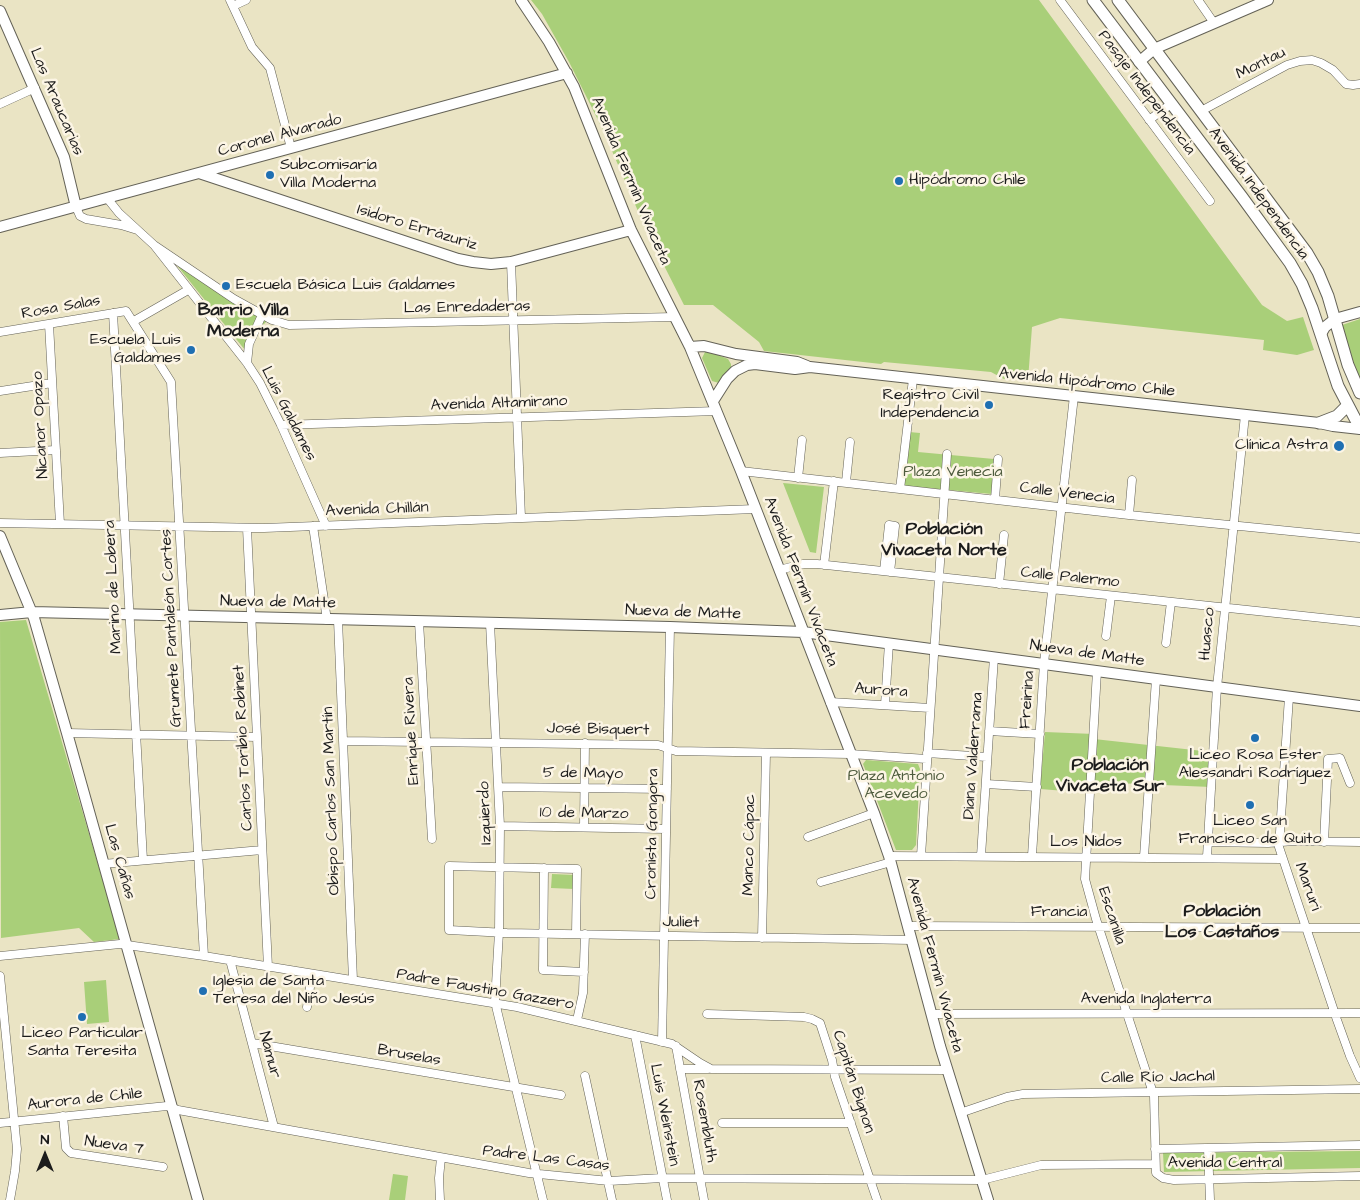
<!DOCTYPE html>
<meta charset="utf-8">
<style>
body{margin:0}
#map{position:relative;width:1360px;height:1200px;overflow:hidden;background:#eae4c4;font-family:"Architects Daughter",sans-serif}
canvas{display:block}
.north{position:absolute;left:20px;top:1130px;width:50px;height:50px;-webkit-text-stroke:4px #fcf5e5;paint-order:stroke;rotate:0deg;font-size:14px;font-weight:700;line-height:20px;text-align:center;color:#1c1c1c}
.north::after{content:'';display:block;margin:auto;width:18px;height:22px;background:#1c1c1c;clip-path:polygon(50% 0,100% 100%,50% 72%,0 100%)}
</style>
<div id="map">
<canvas width="1360" height="1200"></canvas>
<div class="north">N</div>
</div>
<script>
const c = document.querySelector('canvas').getContext('2d');
c.lineJoin = 'round';
function fill(path, color) { c.fillStyle = color; c.fill(path, 'evenodd'); }
const toPath = rows => new Path2D(rows.map(r => 'M' + r).join(''));
function stroke(path, color, width, dash) { c.strokeStyle = color; c.lineWidth = width; c.lineCap = dash ? 'butt' : 'round'; c.setLineDash(dash || []); c.stroke(path); }
function drawText(font, color, halo, rows, align = 'center') {
  c.font = font + ' "Architects Daughter",sans-serif'; c.lineWidth = 5; c.setLineDash([]); c.textBaseline = 'middle'; c.strokeStyle = halo; c.fillStyle = color; for (const [text, x, y, turn = 0] of rows) {
    c.save(); c.translate(x, y); c.rotate((+turn || 0) * Math.PI / 180); c.textAlign = isNaN(turn) ? turn : align; if (halo) c.strokeText(text, 0, 0); c.fillText(text, 0, 0); c.restore();
  }
}
fill(toPath([
 [531,0,1039,0,1262,305,1287,321,1303,317,1314,350,1297,355,1263,350,1264,340,1060,318,1032,327,1028,380,1004,379,991,372,884,362,881,364,764,351,759,342,713,305,684,305,647,232,603,130,569,62,542,14],
 [175,263,270,318,257,331,249,355],
 [1360,319,1360,384,1342,325],
 [708,351,728,359,731,364,731,368,719,383,712,381,702,358,705,352],
 [909,432,920,433,918,452,994,459,992,494,905,486,903,484],
 [783,483,824,487,816,553,810,552],
 [26,620,120,939,94,942,79,928,1,938,0,622],
 [1045,732,1094,734,1094,739,1212,752,1211,787,1091,782,1091,793,1040,789],
 [866,760,918,764,920,769,916,845,912,850,896,850,863,764],
 [552,874,575,875,574,889,551,888],
 [106,980,109,1022,87,1024,84,982],
 [1360,1151,1360,1168,1164,1172,1163,1153],
 [393,1174,408,1176,405,1200,389,1200]
]), '#a9cf79');
const street = toPath([
 [230,0,252,47,270,68,291,148],
 [1060,0,1210,201],
 [1198,0,1214,23],
 [233,6,246,0],
 [0,104,35,88],
 [1201,111,1287,65,1300,61,1312,60,1321,63,1333,70,1346,84,1353,85,1360,84],
 [1149,120,1171,104],
 [107,198,119,213,154,245,247,363,260,383,281,425,326,526],
 [76,207,80,216,86,219,121,225,134,229],
 [154,245,234,299,272,320,289,325,675,317],
 [511,262,521,518],
 [113,313,143,860],
 [134,321,188,290],
 [49,324,60,524],
 [0,332,126,311,171,382,204,956],
 [247,363,249,344,262,315],
 [0,391,52,383],
 [281,425,717,411],
 [0,453,56,450],
 [741,471,1129,515,1360,538],
 [798,478,802,440],
 [846,482,850,442],
 [900,489,913,379],
 [995,499,998,459],
 [1129,515,1132,480],
 [0,523,264,528,755,509],
 [313,526,327,620],
 [247,528,268,967],
 [824,565,834,481],
 [779,570,803,564,817,564,1360,622],
 [884,571,889,525,895,526,890,572],
 [999,584,1004,535],
 [338,620,353,980],
 [419,622,432,839],
 [490,623,500,826,499,932,495,1002,543,1200],
 [1106,636,1111,596],
 [1166,643,1171,602],
 [1097,671,1085,879,1096,919,1154,1096,1156,1173,1163,1178,1174,1180,1360,1176],
 [1289,697,1279,847,1337,1020,1350,1056,1360,1078],
 [830,702,930,708],
 [885,705,889,643],
 [989,731,1040,734],
 [67,733,257,737],
 [344,741,658,745,676,751,850,754,927,759],
 [927,753,987,757],
 [986,784,1037,787],
 [499,787,667,789],
 [500,826,666,829],
 [584,827,585,743],
 [808,837,874,813],
 [1207,842,1268,843,1294,841,1360,842],
 [1324,842,1328,759,1340,758,1350,783],
 [889,856,1282,859],
 [921,856,947,454],
 [981,856,994,657],
 [1032,856,1044,663,1074,396],
 [1144,857,1156,679],
 [1207,857,1217,687,1245,415],
 [103,864,262,850],
 [544,868,543,970,584,972],
 [821,882,891,862],
 [908,926,1360,928],
 [576,934,577,869,449,866,449,930,507,933,675,936,912,940],
 [762,938,766,753],
 [0,956,120,944,204,956,517,1007,672,1044,700,1063,711,1069,947,1070],
 [230,960,274,1127],
 [0,976,17,1149,15,1171,10,1200],
 [307,1007,312,974],
 [707,1014,804,1017,812,1019,820,1023,832,1060,835,1077,877,1200],
 [932,1014,1360,1013],
 [577,1020,583,993,585,934],
 [635,1035,667,1200],
 [662,1042,670,627],
 [252,1043,561,1095],
 [676,1046,704,1200],
 [680,1069,708,1069],
 [585,1076,612,1200],
 [960,1113,1007,1097,1023,1094,1360,1089],
 [63,1116,66,1148,71,1153,163,1167],
 [0,1123,167,1106,178,1110,529,1173,609,1181,662,1178,982,1180,1041,1165,1155,1164],
 [722,1123,851,1123],
 [1208,1148,1210,1200],
 [1155,1149,1360,1145],
 [440,1200,439,1178,441,1158]
]);
const secondary = toPath([
 [521,0,549,42,574,87,631,230,690,347,741,471,874,813,889,856,940,1046,988,1200],
 [0,11,64,157,76,207],
 [1139,62,1154,49,1268,0],
 [199,173,458,259,473,262,491,264,511,262,631,230],
 [0,227,567,73],
 [1321,334,1325,327,1335,319,1360,312],
 [690,347,704,346,736,354,797,362,807,366],
 [713,401,727,379,735,371,747,365,755,364,795,369,810,367,1319,423,1333,426,1360,429],
 [0,536,34,618,67,733,198,1200],
 [0,615,32,612,670,627,803,632,1360,706]
]);
const primary = toPath([
 [1093,0,1242,197,1290,263,1302,284,1312,308,1338,386,1360,428],
 [1118,0,1307,253,1318,272,1328,296,1348,365,1360,393],
 [1319,423,1337,416,1347,406]
]);
stroke(street, '#646257', 9);
stroke(secondary, '#646257', 12);
stroke(primary, '#646257', 13);
stroke(street, '#fff', 8);
stroke(secondary, '#fff', 10);
stroke(primary, '#fff', 11);
for (const [x, y, r, color] of [
 [270,175,5,"#1f6fb2"],
 [899,181,5,"#1f6fb2"],
 [226,286,5,"#1f6fb2"],
 [191,350,5,"#1f6fb2"],
 [989,405,5,"#1f6fb2"],
 [1339,446,6,"#1f6fb2"],
 [1255,738,5,"#1f6fb2"],
 [1250,805,5,"#1f6fb2"],
 [203,991,5,"#1f6fb2"],
 [82,1017,5,"#1f6fb2"]
]) { const dot = new Path2D(); dot.arc(x, y, r, 0, 2 * Math.PI); c.fillStyle = color; c.fill(dot); stroke(dot, '#fcf5e5', 2); }
drawText('16px', '#1c1c1c', '#fcf5e5', [
 ["Montau",1261,64,-27],
 ["Pasaje Independencia",1146,93,53],
 ["Las Araucarias",56,102,67],
 ["Coronel Alvarado",280,136,-15],
 ["Avenida Fermín Vivaceta",630,181,67],
 ["Avenida Independencia",1258,194,54],
 ["Isidoro Errázuriz",417,228,17],
 ["Rosa Salas",61,308,-10],
 ["Las Enredaderas",467,308,-1],
 ["Avenida Hipódromo Chile",1087,383,6],
 ["Avenida Altamirano",499,404,-2],
 ["Luis Galdames",288,414,63],
 ["Nicanor Opazo",41,425,-93],
 ["Calle Venecia",1067,494,7],
 ["Avenida Chillán",377,510,-2],
 ["Calle Palermo",1070,578,6],
 ["Avenida Fermín Vivaceta",800,582,69],
 ["Marino de Lobera",114,587,-93],
 ["Nueva de Matte",278,603,1],
 ["Nueva de Matte",683,613,2],
 ["Grumete Pantaleón Cortes",172,628,-93],
 ["Huasco",1208,634,-85],
 ["Nueva de Matte",1087,654,8],
 ["Aurora",881,691,4],
 ["Freirina",1028,700,-86],
 ["José Bisquert",598,730,1],
 ["Enrique Rivera",412,731,-93],
 ["Carlos Toribio Robinet",244,748,-93],
 ["Diana Valderrama",974,756,-86],
 ["5 de Mayo",583,774,1],
 ["Obispo Carlos San Martín",332,801,-92],
 ["Izquierdo",486,813,-92],
 ["10 de Marzo",584,814,1],
 ["Cronista Gongora",653,834,-89],
 ["Los Nidos",1086,843],
 ["Manco Cápac",750,845,-89],
 ["Las Cañas",119,862,74],
 ["Maruri",1307,887,70],
 ["Francia",1059,913],
 ["Escanilla",1111,916,72],
 ["Juliet",681,923,1],
 ["Avenida Fermín Vivaceta",934,965,75],
 ["Padre Faustino Gazzero",485,990,10],
 ["Avenida Inglaterra",1146,1000],
 ["Namur",269,1055,75],
 ["Bruselas",409,1056,10],
 ["Calle Río Jachal",1158,1078,-1],
 ["Capitán Bignon",853,1082,72],
 ["Aurora de Chile",85,1100,-6],
 ["Luis Weinstein",664,1115,79],
 ["Rosembluth",704,1121,80],
 ["Nueva 7",114,1146,8],
 ["Padre Las Casas",546,1159,7],
 ["Avenida Central",1225,1164]
]);
drawText('16px', '#1c1c1c', '#fcf5e5', [
 ["Subcomisaría",280,166],
 ["Villa Moderna",280,184],
 ["Hipódromo Chile",909,181],
 ["Escuela Básica Luis Galdames",236,286],
 ["Escuela Luis",181,341,"right"],
 ["Galdames",181,359,"right"],
 ["Registro Civil",979,396,"right"],
 ["Independencia",979,414,"right"],
 ["Clínica Astra",1328,446,"right"],
 ["Liceo Rosa Ester",1255,756,"center"],
 ["Alessandri Rodríguez",1255,774,"center"],
 ["Liceo San",1250,822,"center"],
 ["Francisco de Quito",1250,840,"center"],
 ["Iglesia de Santa",213,982],
 ["Teresa del Niño Jesús",213,1000],
 ["Liceo Particular",82,1034,"center"],
 ["Santa Teresita",82,1052,"center"]
], 'left');
drawText('16px', '#4d5b3d', '#fcf5e5', [
 ["Plaza Venecia",953,473],
 ["Plaza Antonio",896,777],
 ["Acevedo",896,795]
]);
drawText('bold 18px', '#1c1c1c', '#fcf5e5', [
 ["Barrio Villa",243,311],
 ["Moderna",243,332],
 ["Población",944,530],
 ["Vivaceta Norte",944,551],
 ["Población",1110,766],
 ["Vivaceta Sur",1110,787],
 ["Población",1222,912],
 ["Los Castaños",1222,933]
]);
</script>
